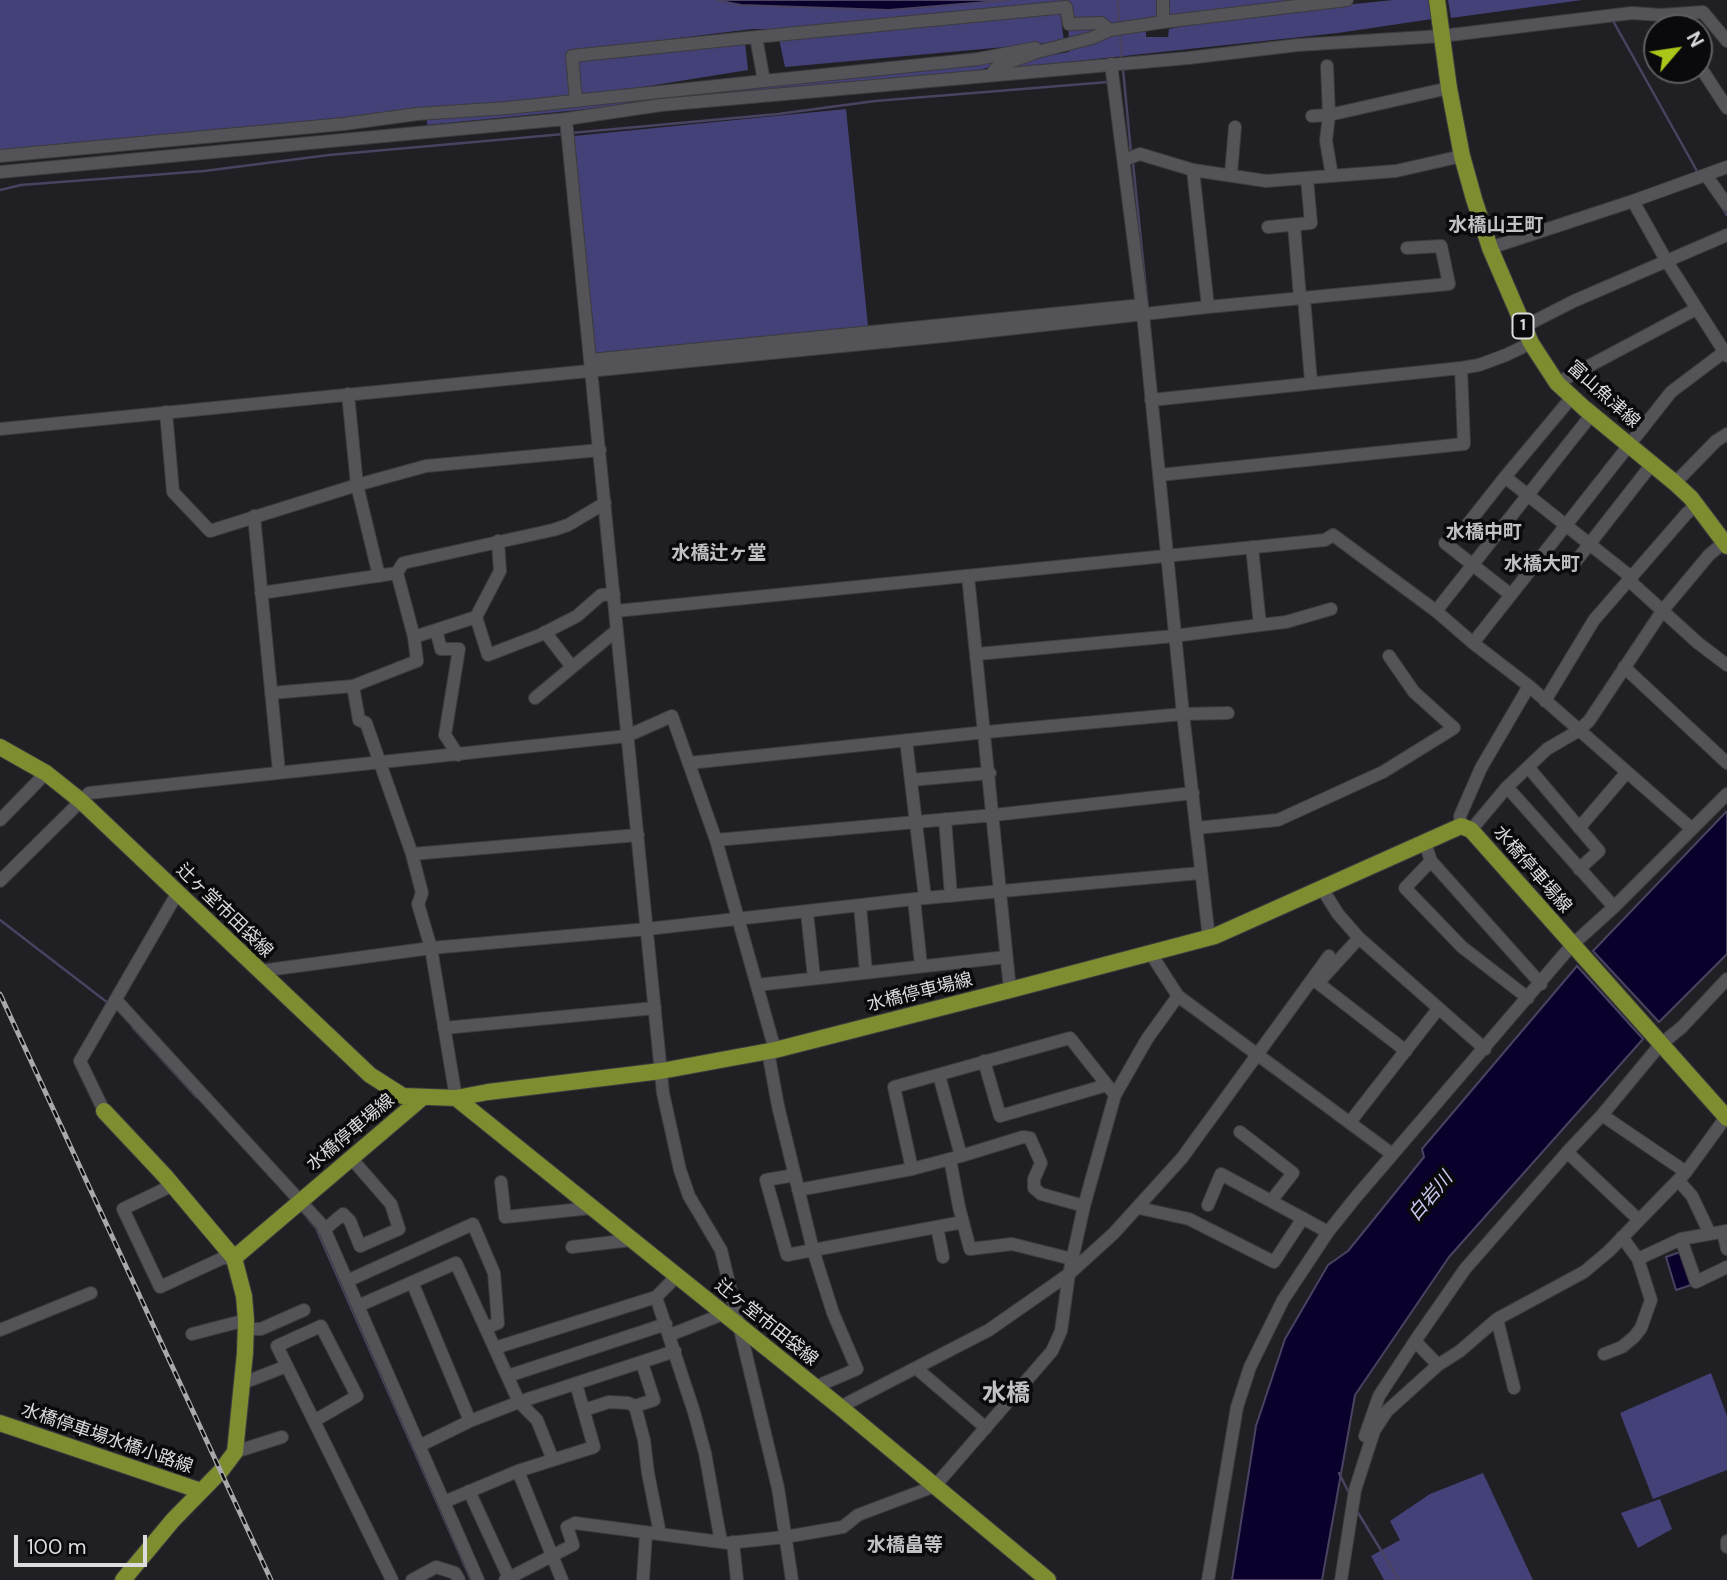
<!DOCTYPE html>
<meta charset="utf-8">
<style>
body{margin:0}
#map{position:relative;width:1727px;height:1580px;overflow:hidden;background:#202024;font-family:"DM Sans",sans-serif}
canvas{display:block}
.north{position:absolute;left:1643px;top:14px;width:70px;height:70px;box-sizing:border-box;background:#0a0a0c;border:2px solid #5e5e60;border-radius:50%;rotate:61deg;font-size:19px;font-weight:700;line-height:28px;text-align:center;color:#dcdcdf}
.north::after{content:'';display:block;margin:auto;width:24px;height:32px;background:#aac719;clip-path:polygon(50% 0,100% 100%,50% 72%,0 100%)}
.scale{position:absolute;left:14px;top:1535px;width:133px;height:32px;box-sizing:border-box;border:4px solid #dcdcdf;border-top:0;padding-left:9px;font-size:21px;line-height:24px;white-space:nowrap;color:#dcdcdf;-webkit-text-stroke:5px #0a0a0c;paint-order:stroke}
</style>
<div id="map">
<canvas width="1727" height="1580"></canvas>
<div class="north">N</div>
<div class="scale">100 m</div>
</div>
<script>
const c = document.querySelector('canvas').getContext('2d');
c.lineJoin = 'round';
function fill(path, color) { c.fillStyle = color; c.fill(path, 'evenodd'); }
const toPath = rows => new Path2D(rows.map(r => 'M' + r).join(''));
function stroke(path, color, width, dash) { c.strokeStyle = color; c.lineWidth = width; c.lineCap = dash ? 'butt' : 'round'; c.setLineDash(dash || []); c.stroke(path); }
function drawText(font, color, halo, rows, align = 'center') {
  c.font = font + ' "DM Sans","Noto Sans JP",sans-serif'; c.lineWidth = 7; c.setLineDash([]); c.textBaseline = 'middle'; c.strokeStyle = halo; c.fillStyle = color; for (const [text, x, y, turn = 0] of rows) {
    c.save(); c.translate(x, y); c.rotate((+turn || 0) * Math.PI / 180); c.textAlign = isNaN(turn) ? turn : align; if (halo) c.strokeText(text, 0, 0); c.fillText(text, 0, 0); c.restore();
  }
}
fill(toPath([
 [0,0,716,0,741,5,910,9,1011,0,1157,0,1158,18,1146,21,1146,37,1168,37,1169,29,1221,18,1393,0,1430,0,1432,19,1338,33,1003,69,1030,59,1069,52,1068,5,797,29,752,29,567,52,571,96,0,150],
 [1168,0,1319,0,1170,15],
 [1448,0,1582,0,1451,18],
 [1060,12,1064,41,1016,46,785,67,779,39],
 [745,42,748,70,581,97,578,60],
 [1021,55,981,70,427,125,427,119],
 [846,109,868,326,595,353,574,136],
 [1711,1373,1727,1416,1727,1470,1653,1499,1620,1413],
 [1483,1473,1533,1580,1384,1580,1371,1556,1400,1540,1390,1521,1430,1494],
 [1660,1499,1672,1529,1638,1548,1621,1513]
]), '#444078');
const water = toPath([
 [716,0,1011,0,889,10,741,5,716,0],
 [1727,811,1727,954,1659,1022,1593,951,1727,811],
 [1577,966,1643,1039,1449,1257,1355,1395,1322,1580,1232,1580,1256,1426,1285,1339,1328,1265,1348,1251,1424,1157,1422,1149,1577,966],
 [1680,1252,1691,1285,1676,1290,1666,1257,1680,1252]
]);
fill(water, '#0a002b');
stroke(water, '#494261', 2);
stroke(toPath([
 [1118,0,1119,24],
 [1612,19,1697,171],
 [1120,34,1122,59],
 [1123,69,1131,153],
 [571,133,778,114,875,101,1108,82],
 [1133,163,1148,309],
 [0,190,21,185,204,171,329,155,564,134],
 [1723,209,1727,215],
 [0,920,108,1003],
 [133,1028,197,1098],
 [308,1219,316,1228,471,1580],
 [1339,1473,1350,1495],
 [1357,1511,1399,1580]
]), '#494261', 2.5);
const minor = toPath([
 [1163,0,1163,22,1347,0],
 [1661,15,1675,28],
 [1037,52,1092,38,1110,30],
 [1111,64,1143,314,1183,714,1209,938],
 [1699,65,1727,108],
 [1327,66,1329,115,1326,141,1332,176],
 [991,75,996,68,1004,64,1037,52,1035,48,978,59,764,81,756,37,1066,7,1069,24,1101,23,1110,30,1163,22],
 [576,101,572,56,756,37],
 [1312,116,1329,115,1449,88],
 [566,119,663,1093,680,1170,689,1196,721,1250,778,1488,792,1580],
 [0,156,344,124,417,114,507,108,764,81],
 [1124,160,1140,154,1193,170,1266,181,1396,171,1462,156],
 [1193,170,1208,307],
 [0,172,566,119,661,105,1188,58,1298,45,1442,36,1632,13,1661,15,1703,12,1727,41],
 [1231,174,1235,127],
 [1706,175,1727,205],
 [1633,201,1666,260,1727,356],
 [1294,225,1300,298],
 [1268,227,1311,223,1307,179],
 [1490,248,1633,201,1727,167],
 [1304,298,1311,382],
 [1523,327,1574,301,1727,235],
 [591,360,1142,305],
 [1557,383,1696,309],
 [348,394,357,485,379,576],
 [1572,397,1505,477,1631,577,1633,584,1698,643,1727,665],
 [1151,400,1461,368,1479,365,1506,355,1531,343],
 [166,412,173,492,210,531,357,485,426,466,600,450],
 [0,429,944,336,1208,307,1449,284,1441,246,1407,248],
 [1159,475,1464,444,1461,368],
 [1675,483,1716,441,1727,434],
 [254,516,279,772],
 [1467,525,1505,477],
 [1445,543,1511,595],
 [1252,547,1260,625,1286,622,1331,609],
 [1573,565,1652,464],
 [397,573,414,637,436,630],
 [968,576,1010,990],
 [261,593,397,573,403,563,553,530,568,525,605,503],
 [616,611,1325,540,1333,535,1436,611,1473,643,1529,686,1692,829],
 [1436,611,1592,414],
 [476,617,488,655,540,635,577,616,601,595,614,594],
 [545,632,572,667],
 [414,637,417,661,353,686,359,720,366,723,412,854,422,893,418,904,431,948,456,1098],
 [1473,643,1671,392,1724,352],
 [977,654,1174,636,1260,625],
 [1624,667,1727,763],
 [271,693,353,686],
 [535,698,617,630],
 [1545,701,1594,620,1687,513,1697,506],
 [906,740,925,898],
 [458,755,445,735,459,649,441,649,436,630,476,617,500,571,498,541],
 [689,763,986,732,1183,714,1228,713],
 [1528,767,1599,851,1579,869],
 [911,780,990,773],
 [1507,787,1614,907],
 [945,819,951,896],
 [0,820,46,773],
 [1461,826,1460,816,1481,768,1529,686],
 [1196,828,1278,820,1383,772,1454,728,1414,692,1389,656],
 [1579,828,1627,772],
 [1471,830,1507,787,1547,749,1578,731,1589,721,1663,610,1709,555,1727,540],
 [716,840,994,815,1193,793],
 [1425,843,1431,861,1405,888,1462,947,1528,998],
 [412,854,638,835],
 [1431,861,1541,984],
 [0,881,89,793,627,736,672,716,716,840,775,1050,769,1057,778,1106,813,1250,833,1313,857,1369,815,1387],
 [1321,887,1338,914,1359,938,1485,1049],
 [914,899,921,966],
 [860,906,866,972],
 [807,912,814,978],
 [1359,938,1318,983,1406,1051],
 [1151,954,1178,996,1392,1154],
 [260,971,431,948,647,929,914,899,1200,873],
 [757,985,1006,957],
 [116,1000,323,1226,478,1580],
 [444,1028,655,1008],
 [984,1061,1000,1116,1107,1085],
 [104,1111,80,1061,178,892],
 [1602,1115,1686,1172],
 [1350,1122,1438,1009],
 [1240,1132,1293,1173,1271,1201],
 [1567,1152,1639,1220],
 [961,1156,1023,1137,1030,1138,1041,1163,1034,1179,1034,1188,1041,1194,1084,1206],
 [950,1159,959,1207,970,1249,1012,1244,1072,1259],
 [912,1169,894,1087,1070,1038,1115,1095],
 [795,1175,766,1180,787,1255,963,1222],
 [1678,1180,1692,1196,1710,1234],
 [501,1182,505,1217,591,1208],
 [173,1185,123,1209,160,1287,223,1258,234,1258],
 [798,1190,912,1169,961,1156,939,1075],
 [1208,1205,1221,1174,1328,1232],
 [1139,1208,1189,1219,1274,1262,1303,1218],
 [937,1227,943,1257],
 [324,1230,343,1214,350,1221,360,1246,399,1229,391,1204,351,1158],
 [1723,1232,1727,1249],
 [1622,1237,1638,1259,1681,1239,1727,1231],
 [1681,1239,1696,1282,1727,1267],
 [572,1247,631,1240],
 [347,1281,473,1224,494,1273,498,1323,486,1328],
 [412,1282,470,1421],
 [656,1297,694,1412,705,1453,721,1542],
 [358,1306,456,1263,519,1402,537,1420,553,1460],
 [1497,1319,1514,1388],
 [246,1329,261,1329,304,1310],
 [0,1330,91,1293],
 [192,1334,246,1320],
 [670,1335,723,1314],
 [495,1348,656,1297,677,1276],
 [1604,1354,1622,1347,1634,1337,1641,1328,1651,1300,1638,1259],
 [642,1363,654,1400,635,1406,644,1440,648,1473,660,1534],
 [1438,1365,1415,1341,1465,1269,1570,1149,1602,1115,1660,1045,1682,1027,1727,979],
 [916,1368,986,1428],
 [508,1376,666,1324],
 [243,1383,287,1366],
 [840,1407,989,1330,1069,1274,1114,1233,1182,1158,1329,956],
 [584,1410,609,1402,628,1403,635,1406],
 [314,1421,357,1396,321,1326,277,1346,314,1421,392,1580],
 [1365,1436,1379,1396,1415,1341],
 [419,1446,470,1421,519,1402,675,1351],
 [235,1452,282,1437],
 [518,1471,594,1447,576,1384],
 [469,1491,510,1580],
 [444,1502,518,1471,562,1580],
 [1727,1541,1727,1547],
 [733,1542,737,1580],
 [412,1580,436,1567,455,1573,459,1580],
 [505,1580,573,1545,567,1527,575,1523,728,1543,785,1537,843,1527,858,1515,935,1486,1052,1351,1061,1331,1069,1274,1084,1206,1115,1095,1147,1039,1178,996],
 [643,1580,646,1533],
 [1208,1580,1237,1407,1250,1367,1283,1300,1328,1232,1356,1197,1572,945,1614,907,1727,794],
 [1341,1580,1355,1490,1374,1431,1387,1411,1438,1365,1460,1351,1497,1319,1584,1272,1609,1251,1686,1172,1726,1117]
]);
const major = toPath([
 [1437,0,1449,88,1462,156,1474,199,1490,248,1531,343,1557,383,1584,408,1675,483,1691,498,1727,546],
 [0,747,46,773,81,801,370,1075,403,1096,456,1098,488,1092,661,1071,775,1050,1010,990,1215,936,1461,826,1471,830,1727,1118],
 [456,1098,840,1407,1048,1580],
 [104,1111,165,1176,234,1258,244,1296,246,1320,245,1353,235,1452,220,1472,173,1520,123,1580],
 [234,1258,422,1098],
 [0,1423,201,1491]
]);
stroke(minor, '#3c3c3f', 14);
stroke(major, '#3c3c3f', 18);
stroke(minor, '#535358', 12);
stroke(major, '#7d8d30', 16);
const rail = toPath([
 [0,994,271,1580]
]);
stroke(rail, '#a9a9ad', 5);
stroke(rail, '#0a0a0c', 2.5, [8]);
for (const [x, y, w] of [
 [1523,326,21]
]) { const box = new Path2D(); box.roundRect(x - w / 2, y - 12.5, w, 25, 5); c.fillStyle = '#0a0a0c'; c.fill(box); stroke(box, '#dcdcdf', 2); }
drawText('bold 16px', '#dcdcdf', null, [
 ["1",1523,326]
]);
drawText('18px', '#dcdcdf', '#0a0a0c', [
 ["富山魚津線",1603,395,42],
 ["水橋停車場線",1532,870,49],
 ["辻ヶ堂市田袋線",224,911,44],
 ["水橋停車場線",920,993,-14],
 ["水橋停車場線",351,1133,-40],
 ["辻ヶ堂市田袋線",766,1323,39],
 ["水橋停車場水橋小路線",107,1439,19]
]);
drawText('bold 19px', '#c1c1c6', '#0a0a0c', [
 ["水橋山王町",1496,226],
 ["水橋中町",1484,533],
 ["水橋辻ヶ堂",719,554],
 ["水橋大町",1542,565],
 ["水橋畠等",905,1546]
]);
drawText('italic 19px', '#c9c9f2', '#0a0a0c', [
 ["白岩川",1431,1197,-50]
]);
drawText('bold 24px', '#c1c1c6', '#0a0a0c', [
 ["水橋",1006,1395]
]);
</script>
